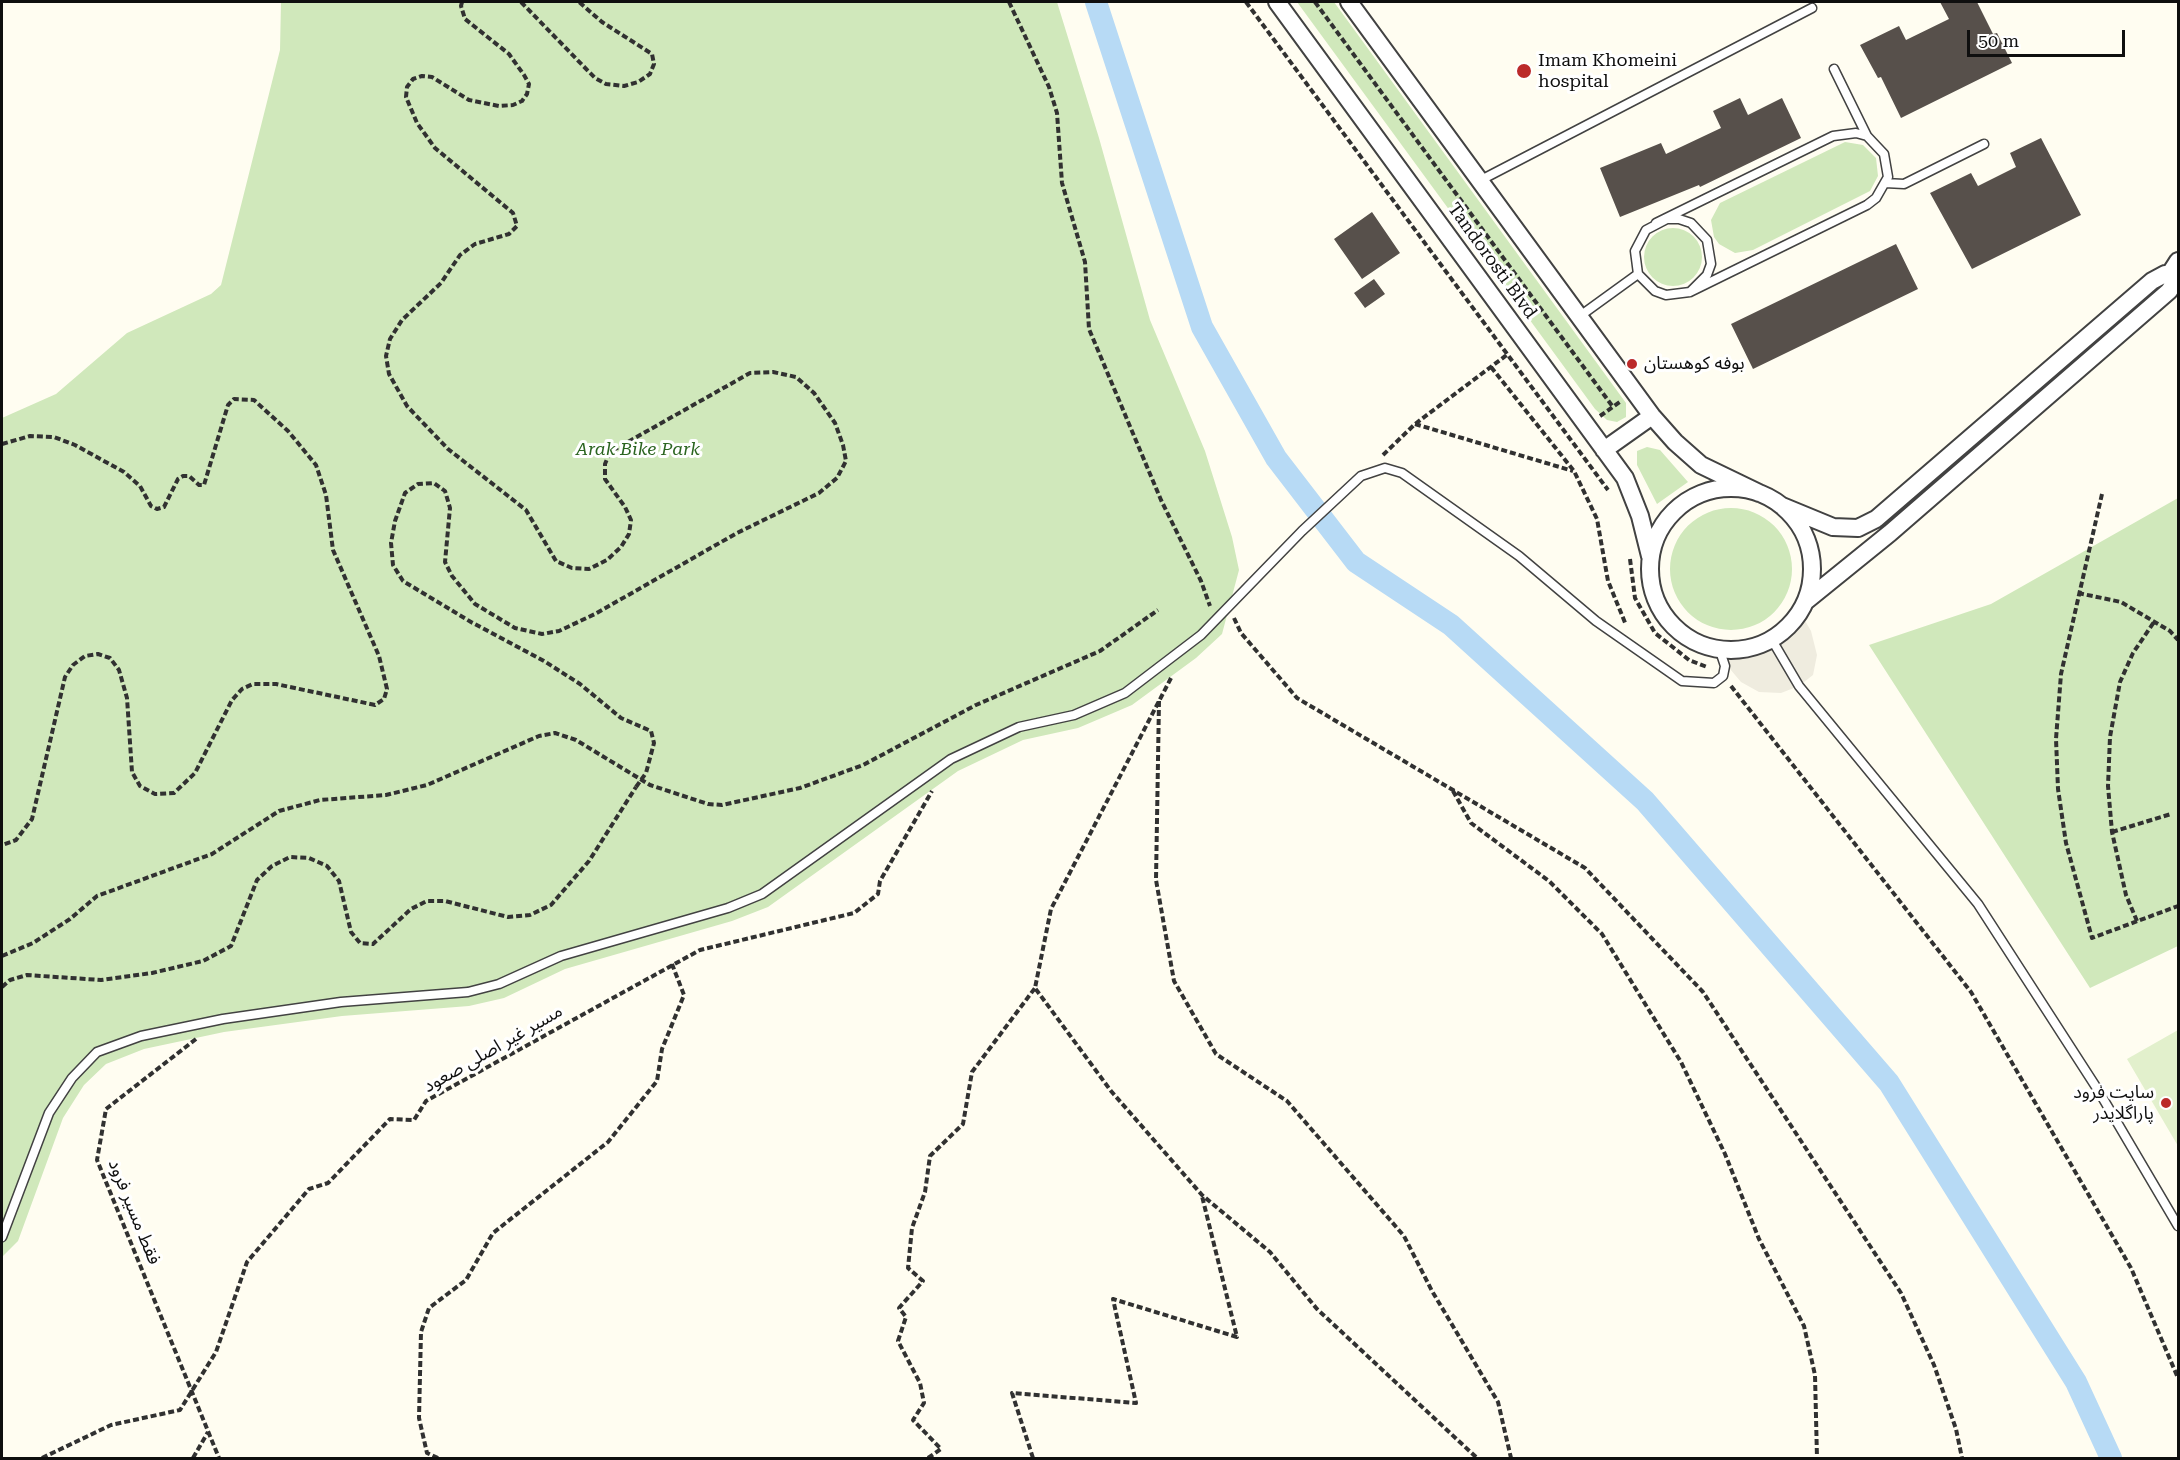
<!DOCTYPE html>
<meta charset="utf-8">
<style>
body{margin:0}
#map{position:relative;width:2180px;height:1460px;overflow:hidden;background:#fffdf1;font-family:"Roboto Serif",serif}
canvas{display:block}
.frame{position:absolute;inset:0;border:3px solid #0f0f0f;pointer-events:none}
.scale{position:absolute;left:1967px;top:30px;width:158px;height:27px;box-sizing:border-box;border:3px solid #0f0f0f;border-top:0;padding-left:8px;font-size:18px;line-height:21px;white-space:nowrap;color:#0f0f0f;-webkit-text-stroke:4px #fff;paint-order:stroke}
</style>
<div id="map">
<canvas width="2180" height="1460"></canvas>
<div class="frame"></div>
<div class="scale">50 m</div>
</div>
<script>
const c = document.querySelector('canvas').getContext('2d');
c.lineJoin = 'round';
function fill(path, color) { c.fillStyle = color; c.fill(path, 'evenodd'); }
const toPath = rows => new Path2D(rows.map(r => 'M' + r).join(''));
function stroke(path, color, width, dash) { c.strokeStyle = color; c.lineWidth = width; c.lineCap = dash ? 'butt' : 'round'; c.setLineDash(dash || []); c.stroke(path); }
function drawText(font, color, halo, rows, align = 'center') {
  c.font = font + ' "Roboto Serif","Noto Sans Arabic",serif'; c.lineWidth = 6; c.setLineDash([]); c.textBaseline = 'middle'; c.strokeStyle = halo; c.fillStyle = color; for (const [text, x, y, turn = 0] of rows) {
    c.save(); c.translate(x, y); c.rotate((+turn || 0) * Math.PI / 180); c.textAlign = isNaN(turn) ? turn : align; if (halo) c.strokeText(text, 0, 0); c.fillText(text, 0, 0); c.restore();
  }
}
fill(toPath([
 [281,2,1057,2,1099,138,1150,320,1205,451,1232,537,1239,570,1222,634,1196,658,1132,705,1078,728,1023,740,958,771,768,907,732,921,565,969,504,998,469,1006,342,1016,224,1032,144,1049,106,1064,84,1085,63,1118,18,1241,2,1257,2,418,56,394,127,333,211,294,221,285,280,50],
 [1297,2,1334,2,1626,403,1626,417,1617,422,1607,420,1595,409],
 [1845,142,1863,145,1876,158,1878,176,1870,191,1753,250,1735,253,1719,244,1714,237,1711,220,1720,203],
 '1644 257a29 29 0 1 1 58 0a29 29 0 1 1-58 0Z',
 [1647,447,1660,450,1688,482,1657,504,1637,465,1637,451],
 [2178,498,2178,946,2090,988,1869,645,1991,604],
 '1670 569a61 61 0 1 1 122 0a61 61 0 1 1-122 0Z'
]), '#d0e8bb');
fill(toPath([
 [2178,1030,2178,1146,2127,1059]
]), '#e2f0cc');
fill(toPath([
 [1800,612,1811,631,1817,655,1813,675,1799,686,1781,693,1759,692,1741,682,1730,669,1725,650,1747,650,1772,640,1792,623]
]), '#efecdf');
stroke(toPath([
 [1096,2,1202,327,1276,458,1356,562,1451,625,1645,801,1889,1083,2076,1382,2111,1458]
]), '#b7daf5', 22);
fill(toPath([
 [1940,2,1977,2,1993,34,1997,33,2012,63,1901,118,1881,77,1878,78,1860,45,1899,26,1906,40,1949,19],
 [1740,98,1748,115,1782,98,1801,138,1700,187,1699,185,1620,217,1600,168,1661,143,1666,154,1721,128,1713,111],
 [2041,138,2081,215,1972,269,1930,193,1971,173,1978,186,2016,167,2010,153],
 [1372,212,1400,253,1362,279,1334,239],
 [1896,244,1918,289,1753,369,1731,324],
 [1374,279,1385,294,1365,308,1354,293]
]), '#57504b');
const service = toPath([
 [1834,69,1867,136],
 [1481,180,1812,8],
 [1885,183,1904,184,1984,144],
 [1656,223,1833,136,1856,133,1867,136,1884,154,1888,177,1876,198,1867,205,1690,292,1666,295,1655,291,1638,274,1635,251,1646,230,1667,219,1679,219,1691,223,1707,240,1711,264,1707,275,1690,292],
 [1580,316,1638,274],
 [1772,640,1799,686,1978,904,2098,1090,2178,1226],
 [2,1237,49,1113,72,1078,97,1052,141,1036,223,1019,341,1002,468,992,499,984,561,956,728,908,762,894,951,759,1019,727,1074,715,1125,693,1201,635,1302,531,1361,476,1385,468,1402,473,1519,556,1596,621,1682,681,1714,683,1723,676,1725,666,1720,651]
]);
const minor = toPath([
 [1277,2,1625,478,1640,516,1650,556],
 [1349,2,1652,416,1675,442,1701,465,1759,493],
 [2169,275,2178,261],
 [1604,450,1652,416],
 '1650 569a81 81 0 1 1 162 0a81 81 0 1 1-162 0Z',
 [1782,506,1833,527,1858,528,1876,519,2152,281,2165,274,2172,277,2173,285,2169,291,1890,533,1806,601]
]);
stroke(service, '#424242', 11);
stroke(minor, '#424242', 20);
stroke(toPath([
 [462,2,461,6,465,19,509,54,524,75,529,84,527,94,522,101,513,105,499,106,469,100,432,77,422,76,413,79,407,87,406,97,417,123,435,148,513,213,517,226,509,234,475,244,460,255,441,283,402,320,390,339,386,356,389,374,407,406,448,449,526,510,556,561,572,568,589,569,607,560,621,547,629,534,631,520,625,507,605,479,605,464,610,452,750,373,773,372,796,377,814,393,835,423,843,445,846,461,837,478,819,493,737,533,595,614,559,631,542,634,515,628,475,604,452,576,445,562,450,508,445,491,434,483,418,484,405,493,395,521,391,543,393,565,403,581,471,622,544,661,580,684,621,718,651,731,654,743,646,773],
 [521,2,595,78,606,84,624,86,638,82,650,74,654,64,652,54,602,22,579,2],
 [1009,2,1049,87,1057,113,1062,183,1085,262,1089,329,1161,500,1201,581,1210,606],
 [1246,2,1608,490],
 [1315,2,1613,407],
 [1491,367,1574,471,1597,519,1608,581,1626,625],
 [1600,416,1621,401],
 [1415,424,1573,471],
 [2,444,30,436,54,437,75,445,124,472,140,486,151,506,157,509,164,507,178,479,183,476,189,476,199,485,204,485,228,405,234,399,254,400,288,431,316,465,326,495,333,550,379,656,387,689,384,699,375,705,276,684,253,684,242,689,232,700,195,773,174,793,155,794,140,786,132,772,127,698,119,670,110,658,98,654,85,656,73,665,65,677,32,819,16,840,2,845],
 [1383,455,1415,424,1508,354],
 [2102,494,2061,674,2056,739,2058,789,2066,843,2092,938,2178,906],
 [1630,559,1635,598,1655,633,1689,660,1707,667],
 [2078,593,2121,602,2170,631,2178,640],
 [1234,618,1241,633,1297,698,1585,868,1703,992,1901,1293,1934,1365,1956,1429,1962,1458],
 [1171,678,1051,909,1035,988,1111,1091,1202,1195,1270,1252,1317,1309,1477,1458],
 [1731,686,1971,992,2131,1268,2178,1378],
 [1159,701,1156,880,1174,981,1216,1054,1287,1101,1404,1236,1432,1291,1498,1402,1511,1458],
 [1453,791,1471,823,1549,881,1602,934,1681,1062,1725,1154,1759,1239,1804,1326,1815,1375,1817,1458],
 [2112,832,2171,814],
 [2137,921,2126,895,2112,832,2108,786,2110,737,2120,682,2133,653,2154,622],
 [2,956,33,943,70,919,97,896,212,854,279,811,320,800,386,795,427,785,539,736,555,733,576,740,650,785,708,804,722,805,800,788,863,765,976,705,1100,651,1158,610],
 [2,987,10,980,27,975,101,980,152,973,203,961,231,946,257,880,272,866,290,857,309,858,327,866,339,881,351,932,360,943,373,944,411,909,427,901,445,901,508,917,530,915,551,905,589,861,636,787],
 [196,1039,106,1109,97,1160,219,1458],
 [42,1458,111,1425,180,1410,216,1352,247,1262,309,1189,328,1183,390,1119,414,1120,426,1101,700,950,854,913,878,894,880,881,932,791],
 [193,1458,208,1432],
 [438,1458,427,1453,419,1418,421,1332,429,1308,466,1280,493,1233,608,1142,657,1081,662,1049,684,995,672,964],
 [928,1458,941,1449,913,1420,924,1403,920,1383,898,1341,906,1317,899,1308,923,1281,908,1268,912,1228,925,1192,930,1156,963,1124,972,1072,1035,988],
 [1033,1458,1012,1393,1136,1403,1113,1299,1237,1337,1202,1196]
]), '#313131', 4, [6, 3]);
stroke(service, '#fff', 8);
stroke(minor, '#fff', 16);
stroke(toPath([
 [636,787,646,773]
]), '#313131', 4, [6, 3]);
for (const [x, y, r, color] of [
 [1524,71,8,"#bb2a2a"],
 [1632,364,6,"#bb2a2a"],
 [2166,1103,6,"#bb2a2a"]
]) { const dot = new Path2D(); dot.arc(x, y, r, 0, 2 * Math.PI); c.fillStyle = color; c.fill(dot); stroke(dot, '#fff', 2); }
drawText('18px', '#0f0f0f', '#fff', [
 ["Imam Khomeini",1538,61],
 ["hospital",1538,82],
 ["بوفه کوهستان",1644,364],
 ["سایت فرود",2154,1093,"right"],
 ["پاراگلایدر",2154,1114,"right"]
], 'left');
drawText('18px', '#0f0f0f', '#fff', [
 ["Tandorosti Blvd",1492,261,54],
 ["مسیر غیر اصلی صعود",493,1049,-30],
 ["فقط مسیر فرود",134,1212,68]
]);
drawText('italic 18px', '#2b6520', '#fff', [
 ["Arak Bike Park",638,450]
]);
</script>
